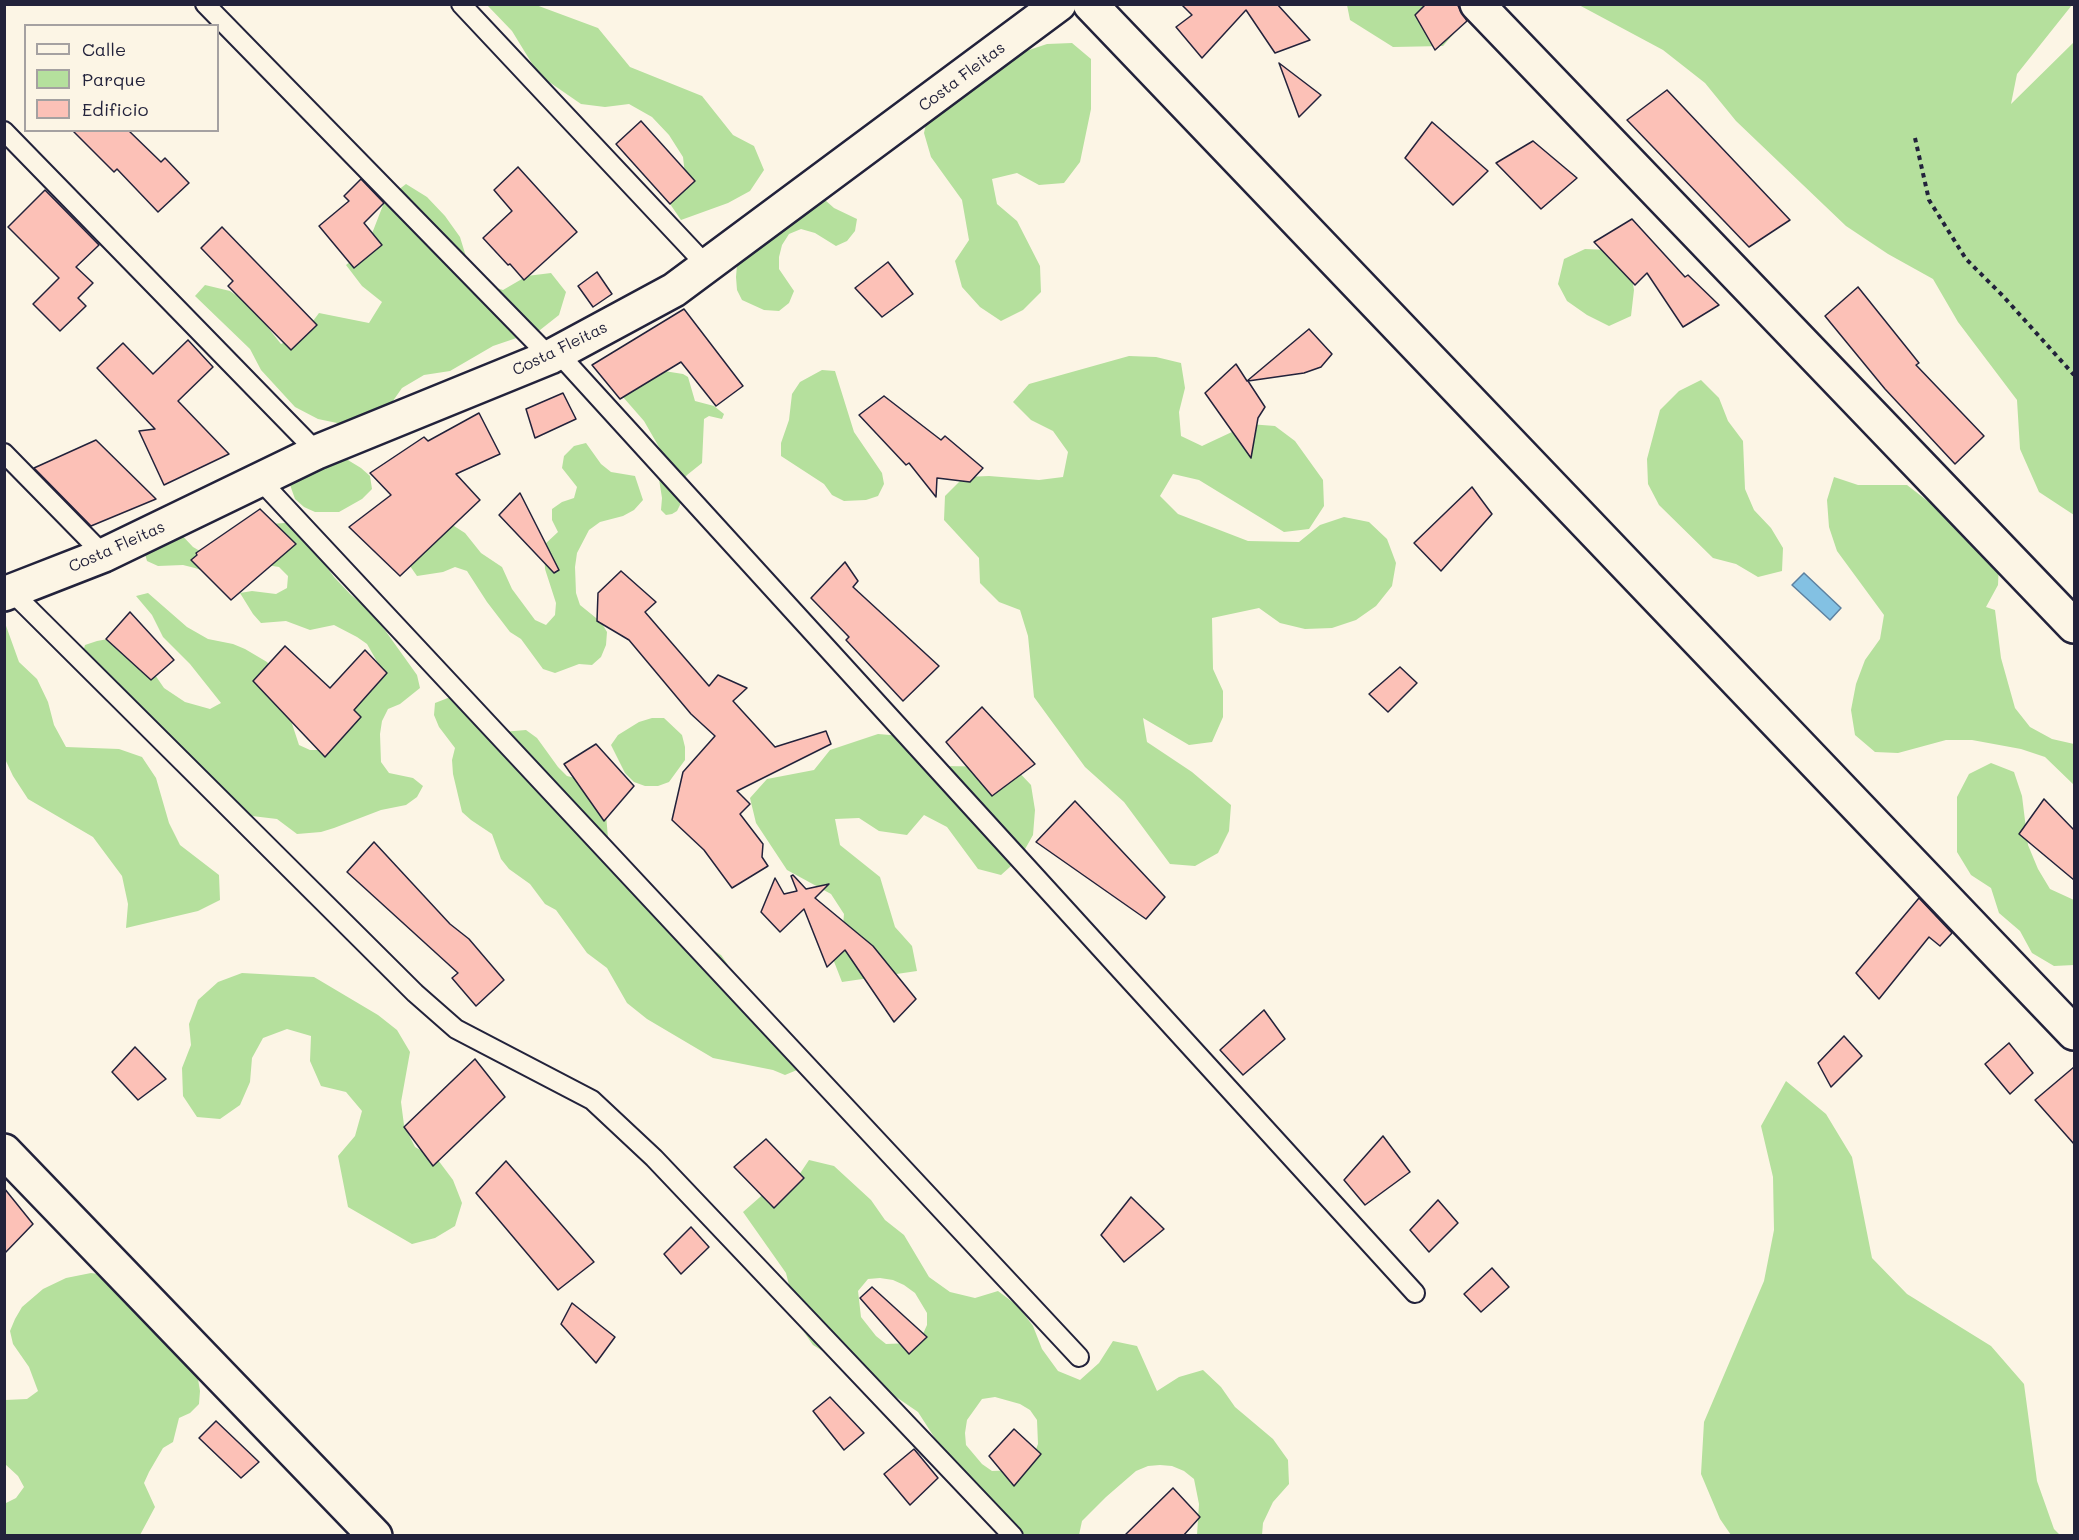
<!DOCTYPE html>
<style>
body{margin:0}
#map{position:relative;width:2079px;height:1540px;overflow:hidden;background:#fcf5e5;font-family:Mali,sans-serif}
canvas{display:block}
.frame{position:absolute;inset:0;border:6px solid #22223b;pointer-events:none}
.legend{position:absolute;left:24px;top:24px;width:195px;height:108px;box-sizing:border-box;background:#fcf5e5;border:2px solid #a5a1a1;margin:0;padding:8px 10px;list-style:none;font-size:18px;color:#22223b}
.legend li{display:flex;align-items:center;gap:12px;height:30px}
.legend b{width:30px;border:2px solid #a5a1a1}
</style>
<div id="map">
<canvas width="2079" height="1540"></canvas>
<div class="frame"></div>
<ul class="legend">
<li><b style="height:8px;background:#fcf5e5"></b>Calle</li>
<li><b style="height:16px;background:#b5e09d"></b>Parque</li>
<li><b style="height:16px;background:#fcc1b7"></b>Edificio</li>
</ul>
</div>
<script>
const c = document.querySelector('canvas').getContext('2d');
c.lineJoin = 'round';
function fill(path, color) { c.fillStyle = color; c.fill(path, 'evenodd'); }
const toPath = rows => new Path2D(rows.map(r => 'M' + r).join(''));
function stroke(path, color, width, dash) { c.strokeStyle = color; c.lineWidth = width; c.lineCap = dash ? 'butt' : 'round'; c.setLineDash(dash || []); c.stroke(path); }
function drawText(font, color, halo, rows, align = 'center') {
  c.font = font + ' Mali,sans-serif'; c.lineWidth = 6; c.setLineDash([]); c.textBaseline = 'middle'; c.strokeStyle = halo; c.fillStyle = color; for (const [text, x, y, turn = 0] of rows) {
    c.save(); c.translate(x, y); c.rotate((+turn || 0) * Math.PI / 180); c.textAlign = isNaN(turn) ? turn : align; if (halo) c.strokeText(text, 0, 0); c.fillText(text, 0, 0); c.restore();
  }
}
fill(toPath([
 [487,5,536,5,598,28,630,67,702,96,733,135,754,146,764,170,750,191,728,203,681,220,666,198,686,183,683,157,669,135,652,117,629,104,605,107,581,104,539,75,512,31],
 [1347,5,1483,5,1478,6,1443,46,1393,47,1350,20],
 [1579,5,2072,5,2017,74,2011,104,2074,42,2074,515,2039,492,2020,449,2017,400,1958,322,1933,279,1888,254,1846,226,1736,121,1705,83,1663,50],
 [1072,43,1091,59,1091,109,1080,162,1064,183,1039,185,1017,173,992,179,997,204,1017,221,1040,266,1041,292,1023,310,1001,321,980,307,962,287,955,261,969,240,962,200,931,157,924,133,930,106,1020,53,1047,44],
 [406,184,427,197,445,216,460,237,467,260,478,282,503,290,527,276,551,273,566,292,559,315,540,330,493,346,450,371,424,375,402,388,388,408,366,420,342,424,318,419,295,407,261,370,250,349,195,296,205,285,230,291,250,305,281,344,304,333,319,313,369,323,382,302,362,286,346,265,366,249,385,200],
 [813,196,825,200,834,208,857,219,855,231,847,241,836,246,815,233,801,229,789,234,782,245,779,257,779,269,794,291,789,303,779,311,764,310,742,300,737,290,736,277,739,241],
 [1585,249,1609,250,1630,265,1634,290,1631,316,1609,326,1587,315,1567,301,1558,284,1564,259],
 [1129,356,1156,357,1181,363,1185,388,1179,412,1181,436,1202,446,1249,424,1275,426,1295,441,1323,480,1324,506,1309,529,1284,532,1199,480,1173,474,1160,496,1178,514,1248,541,1299,542,1320,525,1344,517,1369,522,1387,539,1396,563,1392,586,1376,606,1356,620,1332,628,1305,629,1280,623,1259,608,1212,618,1213,669,1223,691,1223,717,1212,742,1189,745,1143,718,1147,742,1192,772,1231,805,1229,831,1218,853,1195,866,1170,864,1124,802,1085,767,1034,697,1028,636,1020,610,999,602,980,583,979,558,944,520,945,496,964,477,989,476,1039,480,1063,477,1068,452,1053,431,1031,420,1013,402,1029,384],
 [822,370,835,371,854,432,882,473,884,484,878,496,866,500,844,501,832,495,824,484,781,456,781,443,789,420,792,394,800,382],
 [664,371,683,374,688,377,695,401,714,406,724,414,722,419,709,416,704,419,702,463,687,475,683,480,680,505,677,511,672,514,666,515,661,510,662,498,659,479,667,461,644,421,623,397],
 [1701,380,1719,398,1728,421,1743,441,1745,489,1754,510,1771,528,1783,548,1782,571,1758,577,1736,564,1713,558,1659,505,1648,484,1647,459,1660,410,1679,391],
 [586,443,601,464,611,472,635,476,643,500,634,510,623,516,600,522,589,530,577,553,575,567,576,593,580,605,601,622,607,632,606,645,601,657,592,665,579,664,555,673,543,669,521,639,510,632,487,602,467,571,455,567,443,572,417,576,410,566,443,519,465,533,481,553,502,567,512,589,535,620,546,625,555,615,556,603,545,569,544,545,558,532,552,520,552,509,562,502,574,498,577,487,562,468,564,456,574,446],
 [328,448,361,468,370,476,372,489,362,499,339,512,315,512,304,507,295,499,289,482],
 [1834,477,1858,485,1907,485,1947,516,1999,562,1998,585,1986,607,1995,610,2001,658,2015,708,2030,727,2052,739,2074,744,2074,785,2045,757,2021,749,1972,740,1946,740,1898,753,1875,752,1855,735,1851,710,1856,684,1865,660,1880,639,1884,615,1837,551,1829,527,1827,500],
 [284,523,296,524,334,577,351,595,372,612,417,675,420,688,400,704,388,709,382,721,380,734,381,762,389,773,413,778,423,786,417,797,406,805,381,810,334,828,321,832,297,834,277,819,252,816,228,805,82,656,85,645,97,641,108,639,142,656,164,688,185,702,210,709,221,703,190,664,163,637,152,615,136,596,148,593,187,627,208,639,233,644,245,649,267,662,275,672,299,745,310,750,323,750,379,665,367,644,357,637,334,625,310,630,286,621,261,623,253,614,240,593,252,591,276,594,287,588,288,576,279,567,254,563,218,576,195,568,183,565,158,566,147,561,142,543,176,529,193,547,205,554,272,524],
 [5,623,19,662,37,679,48,702,54,725,66,747,119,749,142,757,156,778,169,823,180,845,219,875,220,900,198,911,126,928,128,904,122,876,93,837,28,799,13,776,5,759],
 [453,696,502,732,526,730,537,738,558,767,567,776,592,782,605,802,608,838,611,850,699,941,721,955,728,965,735,990,793,1058,797,1070,785,1075,773,1070,713,1058,647,1019,627,1003,607,968,587,953,556,910,545,904,530,884,509,869,501,859,492,834,471,820,462,812,453,774,452,760,455,748,439,727,434,715,435,703],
 [652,718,664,718,682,735,685,747,685,760,669,782,658,786,645,786,634,782,625,773,611,745,618,735,639,722],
 [878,734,902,736,940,766,1014,767,1031,785,1035,810,1033,835,1020,858,1001,875,978,869,947,827,924,815,907,835,879,831,859,818,835,819,840,845,880,877,895,927,912,946,917,971,842,982,833,959,842,937,844,914,831,894,787,870,756,823,750,798,767,779,814,770,830,750],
 [1991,763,2014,772,2022,796,2028,845,2038,869,2050,889,2074,900,2074,965,2054,966,2032,953,2020,931,1999,913,1991,888,1971,875,1957,852,1957,797,1969,774],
 [242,973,314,977,378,1015,397,1030,410,1052,401,1102,404,1125,415,1147,438,1160,453,1180,462,1203,455,1226,435,1238,412,1244,348,1207,338,1156,355,1136,362,1111,346,1092,321,1086,310,1061,311,1036,287,1029,263,1038,252,1058,250,1082,240,1105,220,1119,197,1117,183,1096,182,1068,191,1045,189,1024,198,1000,218,982],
 [1786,1081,1826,1114,1852,1157,1872,1258,1907,1294,1991,1346,2024,1384,2037,1481,2054,1529,2060,1535,1731,1535,1720,1519,1701,1474,1704,1422,1764,1281,1774,1230,1773,1177,1761,1126],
 [809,1160,834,1166,871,1200,885,1220,904,1235,929,1277,950,1292,975,1298,998,1291,1018,1306,1033,1326,1042,1349,1058,1371,1080,1380,1099,1363,1113,1341,1137,1346,1157,1391,1179,1377,1203,1370,1221,1387,1235,1407,1273,1439,1288,1460,1289,1484,1273,1502,1263,1523,1262,1535,1197,1535,1199,1504,1194,1479,1184,1471,1172,1466,1160,1465,1148,1466,1136,1471,1106,1497,1082,1521,1079,1535,1011,1535,945,1454,918,1412,877,1384,813,1345,799,1325,786,1273,743,1212,768,1190,793,1184],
 [880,1278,893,1280,904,1285,915,1293,927,1313,927,1325,922,1336,911,1343,886,1344,876,1336,861,1317,858,1291,868,1279],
 [995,1397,1020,1404,1030,1410,1037,1420,1038,1444,1034,1455,1017,1470,992,1471,982,1464,966,1445,965,1433,967,1420,982,1399],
 [91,1273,105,1275,190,1354,198,1379,200,1391,199,1404,190,1413,179,1418,173,1442,163,1448,149,1472,144,1483,155,1507,140,1535,5,1535,4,1504,16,1498,24,1487,18,1476,5,1464,5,1400,27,1399,38,1391,29,1367,13,1344,10,1331,15,1319,22,1307,43,1289,66,1278]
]), '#b5e09d');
const water = toPath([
 [1804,573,1841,608,1830,620,1792,585,1804,573]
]);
fill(water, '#83c1e3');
stroke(water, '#5c81a0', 1.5);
const building = toPath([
 [1181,4,1277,4,1310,40,1275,53,1246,10,1202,58,1176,27,1192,15,1181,4],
 [1426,4,1457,4,1467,21,1435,50,1415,15,1426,4],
 [1279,63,1321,95,1299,117,1279,63],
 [1667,90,1790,220,1749,247,1627,120,1667,90],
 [641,121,695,181,670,204,616,144,641,121],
 [1432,122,1488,171,1453,205,1405,158,1432,122],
 [72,130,128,130,161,162,165,158,189,183,158,212,117,169,114,172,72,130],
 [1533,141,1577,178,1541,209,1496,163,1533,141],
 [518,167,577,232,524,280,510,264,508,265,483,238,512,211,494,190,518,167],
 [361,179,384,203,364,223,382,245,354,268,319,226,349,201,344,196,361,179],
 [45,190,99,245,76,267,93,283,78,298,86,306,60,331,33,304,59,278,8,227,45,190],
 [1632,219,1685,277,1688,275,1719,305,1683,327,1647,273,1635,285,1594,242,1632,219],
 [222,227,317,325,291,350,228,286,233,281,201,248,222,227],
 [888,262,913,294,882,317,855,288,888,262],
 [597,272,612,294,593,307,578,286,597,272],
 [1858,287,1919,363,1916,365,1984,436,1955,464,1885,389,1825,316,1858,287],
 [684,309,743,386,716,406,681,362,620,399,592,365,684,309],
 [1309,329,1332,354,1321,367,1304,373,1248,381,1265,407,1258,418,1251,458,1205,393,1236,364,1247,381,1309,329],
 [188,340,213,367,178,401,229,454,164,485,139,431,155,429,97,368,123,343,153,374,188,340],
 [563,393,576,419,535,438,526,409,563,393],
 [884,396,941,440,945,436,983,468,970,482,937,478,936,497,909,463,906,465,859,415,884,396],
 [479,413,500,454,456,474,480,500,400,576,349,527,391,495,370,473,424,437,428,441,479,413],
 [96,440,156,499,91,526,34,468,96,440],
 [1472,487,1492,514,1441,571,1414,543,1472,487],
 [520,493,559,570,554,573,499,515,520,493],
 [260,509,296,544,231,600,191,560,197,555,196,553,260,509],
 [845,562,858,581,853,587,939,666,903,701,846,640,849,637,811,598,845,562],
 [621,571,656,602,645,612,709,686,718,675,747,688,733,701,775,747,826,731,831,744,737,791,750,804,740,814,763,844,762,857,768,866,732,888,704,850,672,820,683,772,715,736,691,714,629,640,597,621,598,593,621,571],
 [130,612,174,660,151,680,106,639,130,612],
 [285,646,330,688,365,650,387,673,354,710,361,717,325,757,253,681,285,646],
 [1400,667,1417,683,1388,712,1369,694,1400,667],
 [982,707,1035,764,992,796,946,742,982,707],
 [596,744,634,786,604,821,564,764,596,744],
 [2044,799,2074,830,2074,880,2019,834,2044,799],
 [1075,801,1165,897,1146,919,1036,842,1075,801],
 [374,842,450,924,469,939,504,980,476,1006,452,978,458,973,347,872,374,842],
 [793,875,806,889,829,884,815,898,873,946,916,999,894,1022,845,950,827,967,804,909,780,932,761,912,775,878,784,894,797,891,791,876,793,875],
 [1919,898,1952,933,1940,946,1929,937,1879,999,1856,973,1919,898],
 [1264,1010,1285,1039,1243,1075,1220,1050,1264,1010],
 [1844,1036,1862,1056,1831,1087,1818,1063,1844,1036],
 [2009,1043,2033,1073,2010,1094,1985,1064,2009,1043],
 [135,1047,166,1079,138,1100,112,1072,135,1047],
 [475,1059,505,1097,433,1166,404,1127,475,1059],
 [2074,1067,2074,1144,2035,1100,2074,1067],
 [1383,1136,1410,1172,1365,1205,1344,1180,1383,1136],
 [766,1139,804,1178,774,1208,734,1167,766,1139],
 [506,1161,594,1262,558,1290,476,1193,506,1161],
 [4,1188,33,1224,4,1254,4,1188],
 [1131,1197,1164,1229,1124,1262,1101,1235,1131,1197],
 [1438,1200,1458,1223,1429,1252,1410,1230,1438,1200],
 [691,1227,709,1247,681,1274,664,1254,691,1227],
 [1492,1268,1509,1287,1481,1312,1464,1294,1492,1268],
 [872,1287,927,1337,909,1354,860,1298,872,1287],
 [572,1303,615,1337,596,1363,561,1324,572,1303],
 [830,1397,864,1433,844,1450,813,1411,830,1397],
 [216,1421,259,1462,241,1478,199,1438,216,1421],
 [1014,1429,1041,1454,1014,1486,989,1456,1014,1429],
 [914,1449,938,1478,910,1505,884,1474,914,1449],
 [1173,1488,1200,1517,1183,1536,1124,1536,1173,1488]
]);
fill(building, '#fcc1b7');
stroke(building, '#22223b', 1.5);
const lane = toPath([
 [205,4,550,357],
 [461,4,707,266],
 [4,131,317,452],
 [558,353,1415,1293],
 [4,453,104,555],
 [260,480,1079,1357],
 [11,591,415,993,456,1029,592,1100,654,1158,1013,1536]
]);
const street = toPath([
 [1090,4,2074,1033],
 [1477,4,2074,626]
]);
const secondary = toPath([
 [4,594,104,555,317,452,550,357,674,290,1059,4],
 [4,1151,375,1536]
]);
stroke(lane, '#22223b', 22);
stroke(street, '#22223b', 38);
stroke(secondary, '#22223b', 38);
stroke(toPath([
 [1915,138,1929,200,1966,259,2003,296,2074,375]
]), '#22223b', 4, [4.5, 4.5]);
stroke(lane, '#fcf5e5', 18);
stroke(street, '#fcf5e5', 33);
stroke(secondary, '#fcf5e5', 33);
drawText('16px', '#22223b', '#fcf5e5', [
 ["Costa Fleitas",962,77,-37],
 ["Costa Fleitas",560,349,-26],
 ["Costa Fleitas",117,547,-24]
]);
</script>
